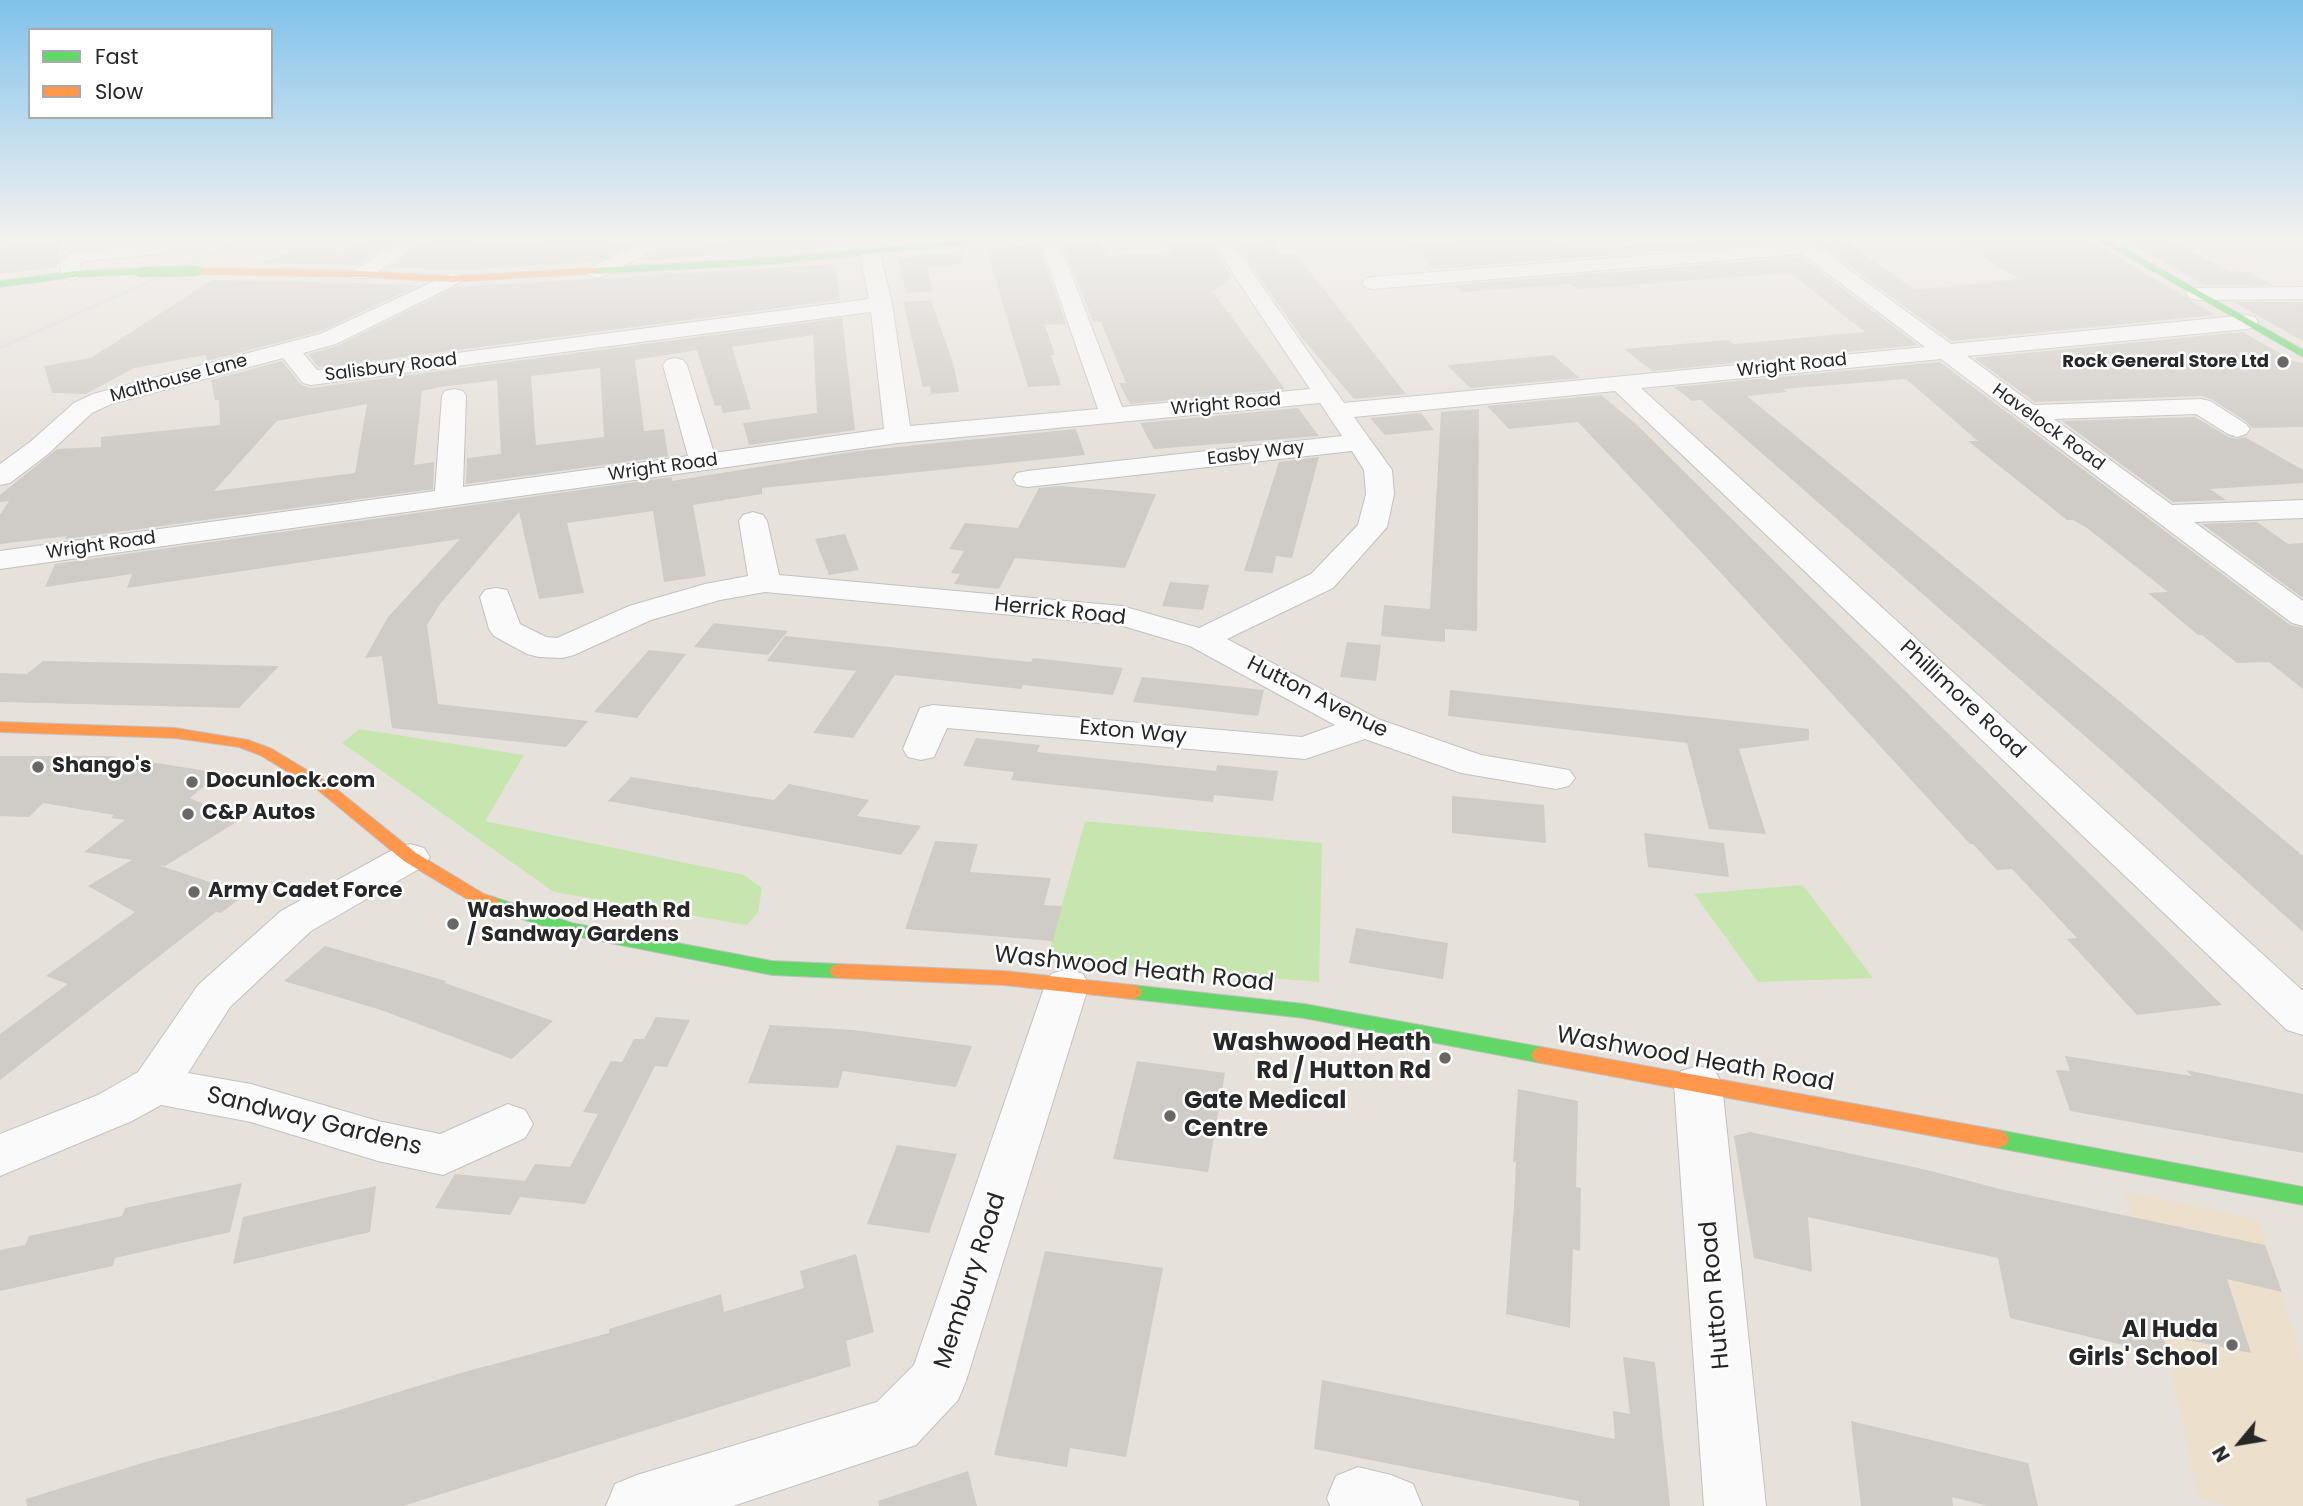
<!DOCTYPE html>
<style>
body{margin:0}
#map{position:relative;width:2303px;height:1506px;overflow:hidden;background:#e7e1db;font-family:Poppins,sans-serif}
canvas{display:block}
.legend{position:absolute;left:28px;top:28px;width:245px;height:91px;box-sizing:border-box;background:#fff;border:2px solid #a9a9a9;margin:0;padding:9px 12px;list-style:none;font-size:21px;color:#272727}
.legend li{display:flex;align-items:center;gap:14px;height:35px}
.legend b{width:35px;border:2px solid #a9a9a9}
.north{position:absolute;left:2205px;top:1408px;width:70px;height:70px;-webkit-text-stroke:5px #fff;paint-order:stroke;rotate:240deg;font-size:19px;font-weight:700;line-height:28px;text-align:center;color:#272727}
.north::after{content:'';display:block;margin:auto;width:24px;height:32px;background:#272727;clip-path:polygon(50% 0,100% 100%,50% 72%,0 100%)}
</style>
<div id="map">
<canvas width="2303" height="1506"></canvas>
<ul class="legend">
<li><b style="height:9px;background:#63d668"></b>Fast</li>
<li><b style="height:9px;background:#ff974d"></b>Slow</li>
</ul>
<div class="north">N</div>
</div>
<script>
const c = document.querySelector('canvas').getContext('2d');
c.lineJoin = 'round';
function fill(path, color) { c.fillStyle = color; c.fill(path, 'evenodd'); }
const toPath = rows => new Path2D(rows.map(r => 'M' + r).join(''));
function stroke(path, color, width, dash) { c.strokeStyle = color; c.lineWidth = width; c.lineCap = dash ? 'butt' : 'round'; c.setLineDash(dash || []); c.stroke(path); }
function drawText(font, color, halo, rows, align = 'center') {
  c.font = font + ' Poppins,sans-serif'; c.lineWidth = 5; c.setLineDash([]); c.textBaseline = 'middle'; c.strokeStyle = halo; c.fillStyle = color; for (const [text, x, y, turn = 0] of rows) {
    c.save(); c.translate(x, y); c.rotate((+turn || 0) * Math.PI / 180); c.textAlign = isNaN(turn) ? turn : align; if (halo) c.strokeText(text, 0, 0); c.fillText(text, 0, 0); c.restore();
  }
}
fill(toPath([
 [534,239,659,239,597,267,464,271,489,249,523,247],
 [708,239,946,240,734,259,735,243],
 [2124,1191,2259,1220,2303,1363,2303,1506,2227,1506,2198,1498,2169,1356]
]), '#ece0cd');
fill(toPath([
 [359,729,524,755,485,821,744,875,762,888,758,912,747,925,554,892,342,743],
 [1085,821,1322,843,1319,982,1047,960],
 [1803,885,1873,978,1758,982,1694,894]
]), '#c7e6af');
fill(toPath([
 [366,239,398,239,357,265,239,263,259,263,294,250,345,253],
 [430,239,536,242,542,239,601,239,634,244,596,262,452,270,389,267],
 [729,239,831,239,832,247,641,260,665,248,692,252,693,247,714,246],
 [1279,239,1272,245,1281,254,1295,253,1406,394,1354,399,1302,338,1234,242],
 [1466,239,1555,239,1571,251,1708,239,1783,239,1784,242,1435,269,1405,244],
 [1812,239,1843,239,1915,290,2019,279,1953,239,2088,239,2215,315,1952,341],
 [2123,239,2167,239,2228,271,2248,272,2273,285,2204,285],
 [1099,240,1107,256,1173,252,1169,245,1210,243,1232,277,1213,292,1285,389,1130,404,1119,383,1126,383,1101,322,1093,322,1062,242],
 [59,241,57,267,0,274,0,248,34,242,38,246],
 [1038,244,1066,324,1045,325,1055,355,1051,355,1061,385,1028,387,986,249],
 [962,252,962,264,927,267,933,291,906,293,898,258],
 [1801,257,1918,345,1652,371,1624,349,1727,340,1734,344,1865,332,1790,273,1578,289,1571,284,1462,292,1454,285],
 [835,264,840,300,335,366,318,367,308,354,337,346,456,287],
 [212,280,361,283,418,286,319,332,207,361,206,355,134,368,86,394,52,393,44,366,91,358],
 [931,300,954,366,959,392,931,394,930,386,923,387,903,302],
 [2234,302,2303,302,2303,341],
 [842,318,855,430,749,445,743,423,817,413,813,335,732,347,751,409,723,413,721,405,715,406,697,350,635,360,644,431,664,429,668,456,466,484,467,458,501,454,497,380,441,387,422,391,414,465,434,462,433,489,65,539,67,536,0,544,0,515,9,501,0,502,0,495,57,449,101,447,101,437,220,425,219,400,215,400,211,380,282,361,301,385,311,388],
 [600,368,604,437,536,445,531,376],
 [367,404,355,473,214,491,277,421],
 [2243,332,2293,361,2303,363,2303,427,2252,428,2247,422,2211,399,2201,396,2035,402,1974,358],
 [1553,355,1580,378,1470,388,1447,365],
 [1940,362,2290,625,2303,628,2303,689,2269,662,2237,663,2202,635,2198,635,2148,593,2168,592,2087,528,2073,520,2067,520,1968,441,1978,441,1906,379,1783,389,1787,392,1747,396,2118,700,2303,856,2303,932,2110,758,1701,400,1692,401,1674,387],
 [1601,395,1636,424,2222,1005,2137,1015,2067,939,2077,938,2012,869,1997,870,1973,844,1970,844,1720,572,1578,422,1509,429,1487,406],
 [1298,408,1319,436,1154,449,1140,423],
 [1479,409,1477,631,1445,629,1445,642,1381,636,1384,605,1430,609,1441,412],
 [1421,413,1434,430,1385,435,1370,418],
 [2195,417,2227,436,2236,439,2245,437,2303,470,2303,483,2210,489,2226,500,2173,502,2062,421],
 [1076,429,1085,455,762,488,762,494,693,505,706,576,664,582,653,511,567,523,584,593,539,599,519,512,440,604,427,625,438,704,588,721,566,747,392,728,382,656,365,658,388,617,460,539,127,588,132,574,45,587,55,564,672,477,672,481,858,451],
 [1319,457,1292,558,1276,556,1273,573,1244,571,1279,462],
 [1060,486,1156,494,1125,568,1015,558,999,589,954,584,960,574,951,573,964,551,949,549,965,523,1018,528,1039,488],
 [2257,522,2288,544,2303,543,2303,598,2202,524],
 [845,534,859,570,829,575,815,539],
 [1170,582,1209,585,1203,610,1162,606],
 [714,623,788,631,768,655,694,647],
 [785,636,1031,662,1033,658,1123,668,1113,695,1023,685,1021,689,895,675,853,738,813,733,856,671,767,661],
 [1347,642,1381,645,1376,681,1340,677],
 [649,650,686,654,637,718,594,712],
 [43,661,279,666,239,708,0,702,0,673,27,674],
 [1142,677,1264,690,1258,716,1133,702],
 [1450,690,1809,729,1809,740,1739,749,1766,834,1709,829,1687,743,1448,716],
 [976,738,1040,745,1037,752,1216,771,1217,765,1278,771,1273,801,1214,795,1213,802,1011,780,1014,772,963,766],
 [0,756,112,756,220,773,190,798,240,820,165,866,158,865,246,894,221,913,216,912,0,1080,0,1034,68,984,46,976,135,912,88,886,132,860,84,852,125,820,111,818,114,815,43,803,29,817,0,816],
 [631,777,774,800,789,784,869,800,857,816,921,826,901,855,608,801],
 [1452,796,1544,805,1546,843,1452,833],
 [1644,833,1724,843,1729,877,1648,867],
 [935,841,978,844,970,872,1051,878,1044,905,1062,906,1053,941,905,929],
 [1356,928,1448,943,1443,979,1349,963],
 [325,946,446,981,445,983,553,1021,512,1059,381,1010,284,981],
 [656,1017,690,1020,667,1067,655,1066,585,1204,520,1197,510,1215,435,1208,455,1174,525,1181,535,1164,570,1167,598,1114,583,1112,611,1061,622,1062,634,1039,644,1039],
 [770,1025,854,1030,972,1046,956,1087,843,1071,838,1088,748,1083],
 [2065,1056,2192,1076,2186,1070,2303,1094,2303,1153,2070,1111,2056,1070,2070,1071],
 [1137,1061,1225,1073,1208,1172,1113,1159],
 [1518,1089,1578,1101,1576,1187,1581,1188,1580,1251,1573,1249,1570,1328,1506,1314,1514,1205,1516,1162,1513,1162],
 [1750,1132,1927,1170,2004,1190,2265,1245,2282,1292,2227,1279,2251,1353,2163,1335,2169,1356,2010,1318,1998,1258,1808,1217,1812,1272,1754,1258,1734,1136],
 [897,1145,957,1154,929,1233,867,1224],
 [242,1183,230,1232,115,1258,113,1266,0,1291,0,1250,25,1245,29,1236,122,1216,125,1208],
 [376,1186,370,1232,233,1264,243,1217],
 [1045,1251,1163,1268,1126,1457,1070,1448,1067,1467,994,1455],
 [856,1254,874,1332,846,1341,851,1366,403,1506,27,1506,26,1499,142,1463,333,1412,457,1374,609,1333,609,1329,721,1294,724,1312,804,1288,800,1271],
 [1623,1357,1655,1362,1670,1506,1579,1506,1579,1501,1314,1449,1322,1380,1615,1439,1613,1411,1630,1414],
 [1851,1421,2028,1463,2038,1506,1988,1506,1952,1497,1953,1506,1861,1506],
 [968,1471,977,1506,879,1506,878,1501]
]), '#cfcbc6');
const street = toPath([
 [164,239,188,240,185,244,162,254,84,261,80,264,81,274,78,278,71,280,64,278,61,274,60,262,72,252,158,243,164,239],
 [404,239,427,239,368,278,354,278,351,274,354,270,404,239],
 [650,239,676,239,604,276,597,278,590,276,587,272,590,268,650,239],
 [1039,239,1058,239,1122,407,1310,389,1210,239,1229,239,1344,403,1925,347,1802,254,1372,289,1365,287,1362,283,1365,279,1372,277,1788,244,1785,239,1807,239,1951,344,2247,315,2255,317,2258,322,2255,327,2247,329,1967,356,2034,405,2201,399,2210,401,2246,424,2250,429,2246,434,2237,437,2228,434,2196,414,2054,419,2172,505,2303,500,2303,518,2194,522,2303,601,2303,626,2292,623,1941,359,1641,388,2303,991,2303,1035,2287,1030,1615,391,1354,417,1392,470,1394,494,1387,527,1333,588,1227,639,1378,719,1481,755,1569,770,1575,778,1569,786,1556,789,1461,773,1365,739,1305,759,947,728,934,757,921,760,908,757,903,749,920,708,933,705,1302,737,1335,725,1190,646,1120,625,765,592,720,600,651,620,574,655,562,658,539,657,527,654,494,636,489,629,480,597,485,590,496,588,507,590,520,624,546,637,557,638,629,606,705,584,748,576,739,521,743,515,753,512,763,515,767,521,779,575,1122,606,1199,628,1311,574,1358,525,1366,494,1364,470,1352,451,1027,487,1017,485,1013,479,1017,473,1027,471,1342,436,1320,403,898,443,0,569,0,551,435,491,442,396,445,391,454,389,463,391,466,396,463,487,688,456,663,365,667,360,675,358,683,360,687,365,714,453,884,429,871,312,311,385,303,383,283,358,111,404,92,413,48,454,10,483,0,485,0,464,30,442,74,403,93,394,320,334,452,273,459,275,462,279,459,283,336,344,303,353,317,370,335,369,869,299,860,253,863,249,870,247,877,249,880,253,892,304,910,426,1098,409,1039,239],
 [2303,287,2303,299,2197,300,2190,298,2186,294,2190,290,2197,288,2303,287],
 [410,844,424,848,430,857,424,866,311,931,230,1007,188,1073,251,1084,378,1121,440,1134,508,1104,525,1110,533,1124,525,1138,443,1175,378,1161,251,1122,161,1105,132,1121,0,1176,0,1134,98,1095,138,1072,198,985,281,911,396,848,410,844],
 [1067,969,1083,974,1089,985,966,1381,958,1400,916,1445,733,1506,606,1506,615,1484,637,1475,877,1402,914,1365,1045,985,1051,974,1067,969],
 [1698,1066,1715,1071,1722,1084,1766,1506,1704,1506,1674,1084,1681,1071,1698,1066],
 [1358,1467,1391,1475,1413,1484,1422,1506,1330,1506,1327,1498,1336,1476,1358,1467]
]);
const fast = toPath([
 [974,239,1009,239,773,264,595,274,591,271,595,268,773,258,974,239],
 [2097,239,2108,239,2303,350,2303,357,2097,239],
 [140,269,143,270,143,274,75,277,0,287,0,281,75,271,140,269],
 [490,896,572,923,772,961,839,964,846,966,848,971,846,976,839,978,772,975,570,935,484,906,481,902,484,898,490,896],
 [1132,985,1304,1004,1541,1047,1548,1050,1551,1055,1548,1060,1541,1063,1304,1018,1132,999,1125,997,1122,992,1125,987,1132,985],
 [1998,1130,2303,1187,2303,1205,1998,1148,1990,1145,1987,1139,1990,1133,1998,1130]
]);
const slow = toPath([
 [595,268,599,271,598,273,452,282,361,277,197,274,193,271,197,268,361,271,452,276,595,268],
 [0,722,175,728,248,740,272,749,330,784,416,853,484,894,496,898,499,902,496,906,490,908,472,902,404,861,318,790,260,755,239,747,175,738,0,732,0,722],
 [839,964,1004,971,1132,985,1139,987,1142,992,1139,997,1132,999,1004,985,839,978,832,976,830,971,832,966,839,964],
 [1541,1047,1998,1130,2006,1133,2009,1139,2006,1145,1998,1148,1541,1063,1534,1060,1531,1055,1534,1050,1541,1047]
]);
stroke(street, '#c2c1c2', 2);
stroke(fast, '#c2c1c2', 2);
stroke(slow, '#c2c1c2', 2);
fill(street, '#fbfafa');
fill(fast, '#63d668');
fill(slow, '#ff974d');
stroke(toPath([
 [0,348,246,239]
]), '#dcdbdd', 3.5);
const fastBridge = toPath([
 [140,272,197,271]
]);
stroke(fastBridge, '#c2c1c2', 11, []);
stroke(fastBridge, '#63d668', 10);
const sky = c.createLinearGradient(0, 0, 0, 450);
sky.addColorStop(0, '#80c2ec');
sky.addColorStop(0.53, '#f4f2ef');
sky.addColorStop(1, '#f4f2ef00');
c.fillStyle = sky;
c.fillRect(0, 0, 2303, 450);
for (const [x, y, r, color] of [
 [2283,362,7,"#6a6866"],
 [38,767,7,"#6a6866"],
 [192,782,7,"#6a6866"],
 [188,814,7,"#6a6866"],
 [194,892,7,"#6a6866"],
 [453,924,7,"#6a6866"],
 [1445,1058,7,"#6a6866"],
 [1170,1116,7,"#6a6866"],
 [2232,1345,7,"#6a6866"]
]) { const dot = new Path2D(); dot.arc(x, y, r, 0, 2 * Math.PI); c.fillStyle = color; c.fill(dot); stroke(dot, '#fff', 2.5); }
drawText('bold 18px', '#272727', '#fff', [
 ["Rock General Store Ltd",2269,362]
], 'right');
drawText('18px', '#272727', '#fff', [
 ["Wright Road",1792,366,-6],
 ["Salisbury Road",391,368,-7],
 ["Malthouse Lane",179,379,-15],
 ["Wright Road",1226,405,-5],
 ["Havelock Road",2048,428,36],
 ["Easby Way",1256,454,-7],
 ["Wright Road",663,468,-8],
 ["Wright Road",101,546,-8]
]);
drawText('21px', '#272727', '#fff', [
 ["Herrick Road",1060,612,6],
 ["Hutton Avenue",1317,698,27],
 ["Phillimore Road",1962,700,43],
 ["Exton Way",1133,733,5]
]);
drawText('bold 21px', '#272727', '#fff', [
 ["Shango's",52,767],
 ["Docunlock.com",206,782],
 ["C&P Autos",202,814],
 ["Army Cadet Force",208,892],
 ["Washwood Heath Rd",467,912],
 ["/ Sandway Gardens",467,936]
], 'left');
drawText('24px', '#272727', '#fff', [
 ["Washwood Heath Road",1134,970,6],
 ["Washwood Heath Road",1695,1060,10],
 ["Sandway Gardens",314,1122,14],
 ["Membury Road",971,1281,-72],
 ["Hutton Road",1716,1295,-95]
]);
drawText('bold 24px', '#272727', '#fff', [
 ["Washwood Heath",1431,1044],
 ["Rd / Hutton Rd",1431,1072],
 ["Gate Medical",1184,1102,"left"],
 ["Centre",1184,1130,"left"],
 ["Al Huda",2218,1331],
 ["Girls' School",2218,1359]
], 'right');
</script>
